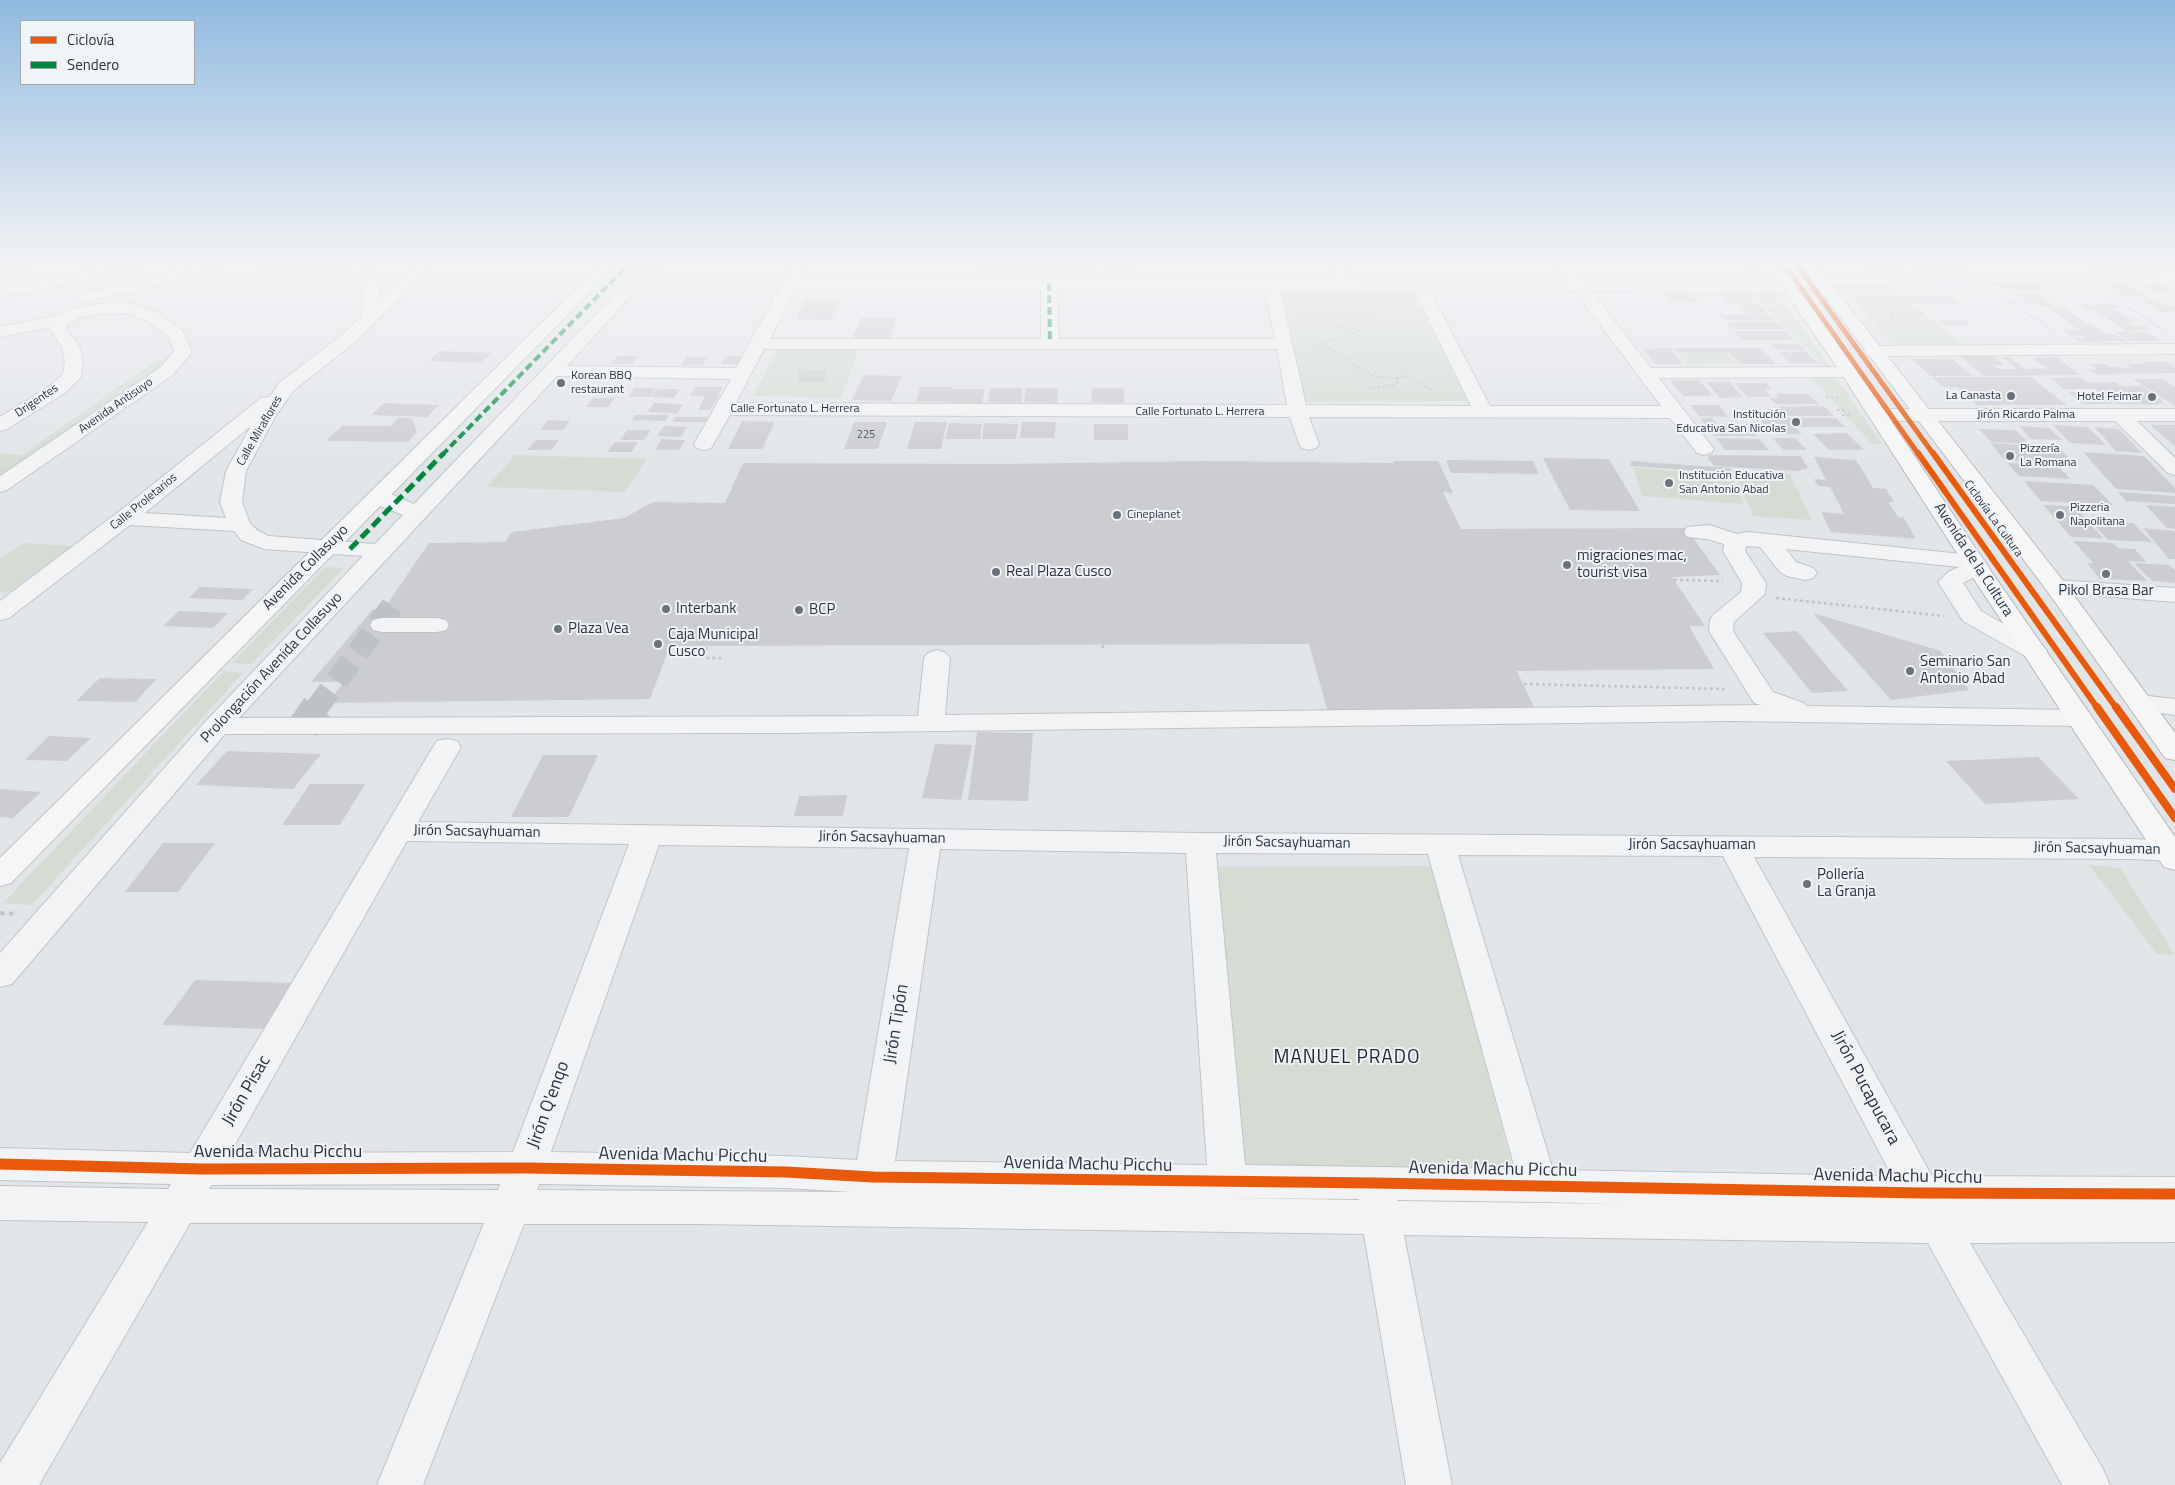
<!DOCTYPE html>
<meta charset="utf-8">
<style>
body{margin:0}
#map{position:relative;width:2175px;height:1485px;overflow:hidden;background:#e2e5e8;font-family:"Titillium Web",sans-serif}
canvas{display:block}
.legend{position:absolute;left:20px;top:20px;width:175px;height:65px;box-sizing:border-box;background:#f0f4f7;border:1px solid #a0a7af;margin:0;padding:6px 9px;list-style:none;font-size:15px;color:#293442}
.legend li{display:flex;align-items:center;gap:10px;height:25px}
.legend b{width:25px;border:1px solid #a0a7af}
</style>
<div id="map">
<canvas width="2175" height="1485"></canvas>
<ul class="legend">
<li><b style="height:6px;background:#e8590c"></b>Ciclovía</li>
<li><b style="height:6px;background:#00873e"></b>Sendero</li>
</ul>
</div>
<script>
const c = document.querySelector('canvas').getContext('2d');
c.lineJoin = 'round';
function fill(path, color) { c.fillStyle = color; c.fill(path, 'evenodd'); }
const toPath = rows => new Path2D(rows.map(r => 'M' + r).join(''));
function stroke(path, color, width, dash) { c.strokeStyle = color; c.lineWidth = width; c.lineCap = dash ? 'butt' : 'round'; c.setLineDash(dash || []); c.stroke(path); }
function drawText(font, color, halo, rows, align = 'center') {
  c.font = font + ' "Titillium Web",sans-serif'; c.lineWidth = 4; c.setLineDash([]); c.textBaseline = 'middle'; c.strokeStyle = halo; c.fillStyle = color; for (const [text, x, y, turn = 0] of rows) {
    c.save(); c.translate(x, y); c.rotate((+turn || 0) * Math.PI / 180); c.textAlign = isNaN(turn) ? turn : align; if (halo) c.strokeText(text, 0, 0); c.fillText(text, 0, 0); c.restore();
  }
}
fill(toPath([
 [983,261,1095,261,1096,277,981,277],
 [2081,261,2130,261,2141,267,2092,268],
 [1881,281,1967,346,1893,346,1838,282],
 [1276,290,1412,290,1467,401,1306,402],
 [1776,291,1830,367,1826,367,1751,292],
 [777,349,859,349,841,398,753,396],
 [1676,352,1726,352,1737,364,1687,364],
 [158,359,166,361,160,368,0,477,0,453,22,455],
 [1811,377,1836,377,1882,444,1872,444],
 [515,455,647,459,624,492,487,487],
 [1634,468,1731,475,1743,504,1642,496],
 [1734,470,1790,474,1812,520,1753,516],
 [24,543,73,546,7,593,0,592,0,559],
 [325,567,344,568,251,664,232,663],
 [224,671,243,673,32,905,3,903],
 [2089,865,2120,868,2175,955,2157,954],
 [1433,866,1514,1174,1236,1173,1209,867]
]), '#d4dcd3');
fill(toPath([
 [1859,261,1895,262,1906,270,1883,270,1899,271,1905,275,1877,275],
 [1923,261,1939,262,1947,267,1957,266,1967,273,1925,275,1913,267,1935,269],
 [1105,265,1136,265,1137,277,1106,277],
 [2032,281,2046,289,2004,290,1994,284,2007,284,2003,282],
 [2109,284,2125,284,2150,299,2120,296,2105,287,2114,287],
 [2144,285,2164,285,2175,293,2157,293],
 [1663,292,1689,292,1699,302,1672,302],
 [1719,292,1746,292,1758,303,1730,303],
 [2023,294,2036,294,2057,307,2031,305,2016,295,2025,295],
 [1904,296,1951,296,1961,303,1913,303],
 [805,300,839,300,831,320,796,319],
 [2140,300,2156,300,2165,306,2175,306,2175,310,2171,309,2175,312,2160,312],
 [1759,304,1768,313,1749,314,1739,305],
 [2116,304,2123,309,2107,309,2117,311,2134,321,2125,321,2133,326,2142,326,2150,330,2127,331,2093,310,2087,310,2078,305],
 [2049,309,2065,309,2087,323,2071,323],
 [1767,314,1773,320,1724,320,1718,315],
 [861,318,896,318,890,339,853,338],
 [1938,320,1964,320,1971,325,1944,325],
 [1725,322,1776,322,1783,329,1732,329],
 [2070,324,2091,324,2106,334,2114,334,2127,341,2080,342,2074,338,2085,338,2081,336,2071,336,2063,330,2080,330],
 [1734,331,1785,331,1794,340,1742,340],
 [2114,332,2145,332,2162,341,2131,341],
 [1771,344,1799,344,1805,350,1777,350],
 [1670,348,1683,364,1655,364,1643,349],
 [1673,348,1760,348,1776,364,1740,364,1728,352,1676,352],
 [440,351,492,353,481,363,428,361],
 [1805,351,1818,363,1790,363,1778,352],
 [617,356,638,356,632,364,611,364],
 [726,356,747,356,742,364,720,364],
 [1959,356,1993,356,2005,365,1993,365,1998,369,2017,369,2001,357,2009,357,2025,369,2047,368,2032,358,2056,357,2081,375,1984,376],
 [687,357,708,357,702,365,681,365],
 [1911,359,1952,359,1973,376,1931,376],
 [2144,362,2167,362,2175,368,2175,373,2096,374,2089,369,2097,369,2090,364,2105,364,2110,367,2131,368,2126,364,2143,364],
 [826,370,825,381,797,382,799,371],
 [864,375,902,376,891,401,852,400],
 [1932,377,2031,377,2067,405,1977,405,1957,387,1943,387],
 [2051,378,2081,378,2086,382,2116,382,2120,386,2142,386,2165,403,2157,403,2160,405,2116,404,2096,389,2064,389],
 [2133,379,2163,379,2175,387,2175,406],
 [1670,380,1699,380,1713,396,1683,396],
 [1706,382,1729,382,1743,397,1720,398],
 [1735,383,1766,383,1772,389,1764,389,1771,397,1748,397],
 [695,387,723,387,711,410,698,410,705,396,690,396],
 [920,387,952,387,952,389,985,389,982,404,949,403,950,402,916,401],
 [634,388,657,388,650,397,628,397],
 [990,388,1022,388,1021,403,988,402],
 [1026,388,1058,388,1057,403,1024,402],
 [1092,388,1124,388,1124,403,1091,402],
 [658,389,680,389,674,398,651,397],
 [2068,392,2084,392,2089,396,2103,396,2113,404,2082,404],
 [1775,394,1808,394,1819,404,1776,404,1769,398,1779,398],
 [593,398,615,398,608,407,586,407],
 [384,403,439,405,427,417,371,415],
 [654,403,683,404,677,413,647,412],
 [1690,405,1719,405,1728,417,1699,416],
 [1824,406,1834,416,1783,416,1774,407],
 [635,415,669,415,666,421,632,420],
 [675,417,708,417,706,422,672,422],
 [398,418,412,418,417,432,408,442,326,441,342,426,390,426],
 [1700,418,1712,418,1717,424,1747,424,1757,436,1714,436],
 [1759,418,1836,418,1845,427,1795,427,1802,434,1773,434],
 [548,420,570,421,563,430,540,430],
 [742,421,775,422,762,449,728,449],
 [854,422,887,422,878,449,844,449],
 [915,422,947,422,941,449,907,449],
 [1022,422,1056,422,1054,438,1020,438],
 [949,423,982,424,980,439,945,439],
 [984,423,1018,424,1016,439,982,439],
 [1094,424,1128,424,1128,440,1094,440],
 [2053,425,2088,427,2106,445,2070,443],
 [2150,425,2175,425,2175,446],
 [664,426,687,427,681,437,657,436],
 [2019,426,2049,428,2062,440,2031,439],
 [2094,427,2119,429,2142,453,2116,451],
 [1979,429,2016,430,2029,444,1991,442],
 [627,430,651,430,644,440,620,440],
 [1847,433,1864,450,1829,450,1813,434],
 [1716,438,1759,439,1769,450,1725,450],
 [1772,438,1795,438,1807,450,1784,450],
 [662,439,685,440,679,450,655,450],
 [536,440,559,440,551,450,527,450],
 [615,442,638,442,631,452,607,452],
 [1990,443,2058,447,2074,464,2005,460],
 [2083,452,2144,456,2175,488,2175,493,2116,489],
 [1709,455,1801,456,1808,468,1797,471,1715,466,1708,459],
 [1814,457,1856,460,1873,488,1886,489,1894,502,1888,502,1898,517,1904,518,1916,539,1831,532,1821,512,1844,514,1830,487,1818,486,1814,479,1826,480],
 [1543,458,1609,459,1640,511,1570,510],
 [1446,460,1533,461,1539,474,1451,473],
 [1206,461,1394,463,1393,461,1438,461,1453,493,1443,492,1461,529,1686,528,1720,575,1672,577,1705,626,1689,626,1714,669,1517,671,1537,714,1329,716,1309,644,670,646,650,699,327,703,344,682,311,682,373,609,383,610,429,543,505,542,512,532,624,518,653,502,725,503,743,463,1001,464],
 [1630,461,1730,468,1732,473,1631,466],
 [2007,463,2057,465,2070,479,2019,476],
 [2024,481,2093,485,2113,505,2041,501],
 [2118,492,2175,496,2175,504,2126,501],
 [2043,505,2074,506,2103,538,2071,537],
 [2146,505,2175,507,2175,529,2167,528],
 [2091,521,2133,523,2152,542,2108,540],
 [2143,528,2175,531,2175,559,2169,559],
 [2073,541,2113,543,2118,548,2135,549,2146,562,2128,561,2147,581,2100,579,2087,563,2093,563],
 [2134,563,2169,565,2175,570,2175,583,2152,581],
 [200,587,253,589,242,600,189,598],
 [179,611,228,613,213,628,163,626],
 [1813,613,1941,651,1969,690,1891,700],
 [1797,631,1848,691,1812,693,1763,633],
 [100,678,157,679,135,702,76,701],
 [977,732,1033,733,1028,801,968,800],
 [49,736,91,738,67,761,25,760],
 [935,744,972,745,961,800,922,798],
 [227,751,321,754,293,789,196,785],
 [543,755,598,755,569,817,511,817],
 [2038,757,2079,799,1985,804,1946,761],
 [310,784,365,784,340,825,282,825],
 [0,789,41,792,13,818,0,817],
 [847,795,843,816,794,816,799,796],
 [163,843,215,843,178,892,125,892],
 [195,980,295,983,265,1029,162,1025]
]), '#cbcdd0');
stroke(toPath([
 [316,709,393,605]
]), '#bdc2c7', 23, [23, 12]);
stroke(toPath([
 [303,727,317,707]
]), '#bdc2c7', 31, [31, 15]);
const minor = toPath([
 [5,261,37,261,35,264,0,272,0,262,5,261],
 [205,261,229,261,227,264,156,286,86,302,80,300,78,297,80,294,152,277,205,261],
 [252,261,342,261,360,265,372,270,380,284,379,299,420,261,436,261,355,342,293,391,275,417,246,471,242,502,250,523,257,530,268,536,375,544,403,515,370,502,367,497,370,492,378,491,386,492,414,504,647,261,663,261,567,366,736,368,794,261,809,261,801,278,1336,280,1329,261,1345,261,1352,280,1567,281,1553,261,1568,261,1584,281,1789,282,1819,274,2175,272,2175,282,1821,284,1789,292,1591,291,1651,368,1850,367,1856,368,1859,372,1856,376,1850,377,1659,378,1714,449,1711,453,1704,455,1697,453,1670,418,1309,417,1319,444,1316,448,1309,450,1302,448,1299,444,1290,417,730,415,711,448,704,450,697,448,694,444,731,379,557,376,239,718,918,716,924,658,928,653,937,650,946,653,950,658,945,715,1761,705,1754,703,1709,631,1710,620,1713,615,1741,592,1742,583,1723,551,1724,544,1707,539,1687,537,1684,532,1687,527,1709,525,1737,534,1748,532,1981,556,1989,567,1985,572,1963,583,1981,611,2043,646,2047,651,2043,656,2034,659,2025,656,1963,621,1938,582,1948,572,1959,567,1786,549,1796,562,1813,568,1817,573,1813,578,1805,580,1787,576,1780,572,1760,547,1746,546,1745,551,1766,583,1765,594,1734,622,1733,631,1773,692,1804,703,1806,706,2079,710,2089,712,2092,718,2089,724,2079,726,1730,721,783,733,225,734,12,984,0,987,0,953,207,720,363,556,264,549,241,540,234,531,130,525,9,618,0,620,0,601,117,513,261,398,270,397,279,383,343,334,362,316,364,284,360,276,351,272,335,270,259,266,252,261],
 [796,288,1041,289,1041,339,770,339,796,288],
 [1057,289,1264,290,1275,339,1059,339,1057,289],
 [1280,290,1414,290,1471,406,1306,405,1280,290],
 [1430,290,1575,291,1661,406,1490,406,1430,290],
 [764,349,1277,349,1287,405,736,403,764,349],
 [251,426,226,471,220,502,226,518,145,513,251,426],
 [1748,261,1763,261,1785,270,1787,273,1785,276,1779,278,1773,276,1753,269,1748,261],
 [132,263,137,265,140,268,137,271,0,297,0,287,132,263],
 [130,303,159,313,182,330,192,352,173,375,7,490,0,492,0,476,161,367,174,351,168,336,147,321,128,313,96,314,79,318,68,323,66,329,80,347,83,362,81,376,78,380,65,393,7,429,0,431,0,417,51,385,63,374,65,362,62,347,49,327,0,337,0,327,56,316,68,310,96,304,130,303],
 [2175,344,2175,354,1873,356,1867,355,1864,351,1867,347,1873,346,2175,344],
 [1878,409,2175,409,2175,421,2137,421,2175,458,2175,475,2168,473,2115,421,1878,421,1871,419,1868,415,1871,411,1878,409],
 [2056,580,2175,588,2175,602,2048,592,2044,587,2048,582,2056,580],
 [382,618,437,618,446,620,449,625,446,630,437,632,382,632,373,630,370,625,373,620,382,618],
 [2140,695,2175,699,2175,715,2131,709,2127,703,2131,697,2140,695],
 [447,739,457,741,461,747,418,822,1200,833,2132,839,2175,841,2175,861,2132,859,1754,857,1932,1176,2175,1177,2175,1242,1970,1243,2103,1469,2110,1485,2062,1485,1928,1243,1404,1235,1452,1485,1406,1485,1364,1234,698,1224,524,1224,423,1485,377,1485,484,1223,190,1223,39,1485,0,1485,0,1463,148,1222,0,1220,0,1186,168,1189,171,1184,0,1180,0,1148,190,1153,433,747,437,741,447,739],
 [407,841,629,844,513,1152,230,1153,407,841],
 [659,845,909,848,857,1160,786,1156,551,1152,659,845],
 [940,849,1186,853,1207,1165,895,1161,940,849],
 [1216,853,1428,854,1515,1169,1245,1165,1216,853],
 [1458,855,1723,856,1892,1176,1553,1170,1458,855],
 [500,1184,498,1190,209,1189,212,1185,500,1184],
 [539,1184,786,1188,852,1192,537,1190,539,1184],
 [1045,1195,1225,1198,1226,1198,1045,1195],
 [1228,1198,1229,1198,1359,1199,1359,1200,1228,1198],
 [1397,1200,1539,1202,1622,1204,1397,1201,1397,1200]
]);
const major = toPath([
 [604,261,620,261,11,883,0,886,0,858,604,261]
]);
const highway = toPath([
 [1764,261,1779,261,1856,368,1984,561,2175,837,2175,870,2164,867,1962,561,1841,373,1764,261],
 [1798,261,1813,261,2064,582,2175,733,2175,760,2165,758,2048,592,1798,261]
]);
stroke(minor, '#c0c3c6', 2);
stroke(major, '#bec2c6', 2);
stroke(highway, '#b4b8bd', 2);
stroke(toPath([
 [2111,297,2163,329],
 [2004,298,2053,330],
 [1865,303,1886,309,1891,313,1892,319,1879,322],
 [1328,311,1344,313,1362,312,1384,306],
 [1768,311,1780,311],
 [1891,313,1922,313],
 [1301,318,1326,315,1334,324,1360,331,1319,345,1306,346],
 [1887,321,1917,330],
 [1781,323,1790,324],
 [1360,331,1371,320,1363,313],
 [1319,345,1328,348,1375,377,1397,378,1397,384,1369,389],
 [1397,378,1407,376,1434,391],
 [1826,397,1841,398],
 [1837,410,1847,410],
 [1842,415,1851,415]
]), '#c1c4c8', 2, [2.5, 2.5]);
stroke(toPath([
 [1674,580,1723,581],
 [1776,598,1944,616],
 [1103,645,1103,651],
 [707,647,704,654,707,658,724,658],
 [1524,684,1726,689]
]), '#c1c4c8', 2.5, [3, 3]);
stroke(toPath([
 [0,913,17,914]
]), '#c1c4c8', 4, [4.5, 4.5]);
fill(minor, '#f2f3f4');
fill(major, '#f6f6f7');
fill(highway, '#f6f6f7');
stroke(toPath([
 [1049,283,1050,343],
 [442,455,632,261]
]), '#00873e', 4, [8, 4]);
stroke(toPath([
 [350,549,444,453]
]), '#00873e', 5, [11, 5]);
stroke(toPath([
 [1782,261,1919,455],
 [1794,261,1934,455]
]), '#e8590c', 5);
stroke(toPath([
 [1918,453,2098,709],
 [1933,453,2117,709]
]), '#e8590c', 6);
stroke(toPath([
 [2097,707,2175,818],
 [2116,707,2175,789]
]), '#e8590c', 8);
stroke(toPath([
 [0,1164,201,1169,526,1168,786,1172,873,1177,1375,1183,1922,1193,2175,1194]
]), '#e8590c', 11);
const sky = c.createLinearGradient(0, 0, 0, 469);
sky.addColorStop(0, '#91bae0');
sky.addColorStop(0.56, '#f2f3f5');
sky.addColorStop(1, '#f2f3f500');
c.fillStyle = sky;
c.fillRect(0, 0, 2175, 469);
for (const [x, y, r, color] of [
 [561,383,5,"#6a727c"],
 [2011,396,5,"#6a727c"],
 [2152,397,5,"#6a727c"],
 [1796,422,5,"#6a727c"],
 [2010,456,5,"#6a727c"],
 [1669,483,5,"#6a727c"],
 [1117,515,5,"#6a727c"],
 [2060,515,5,"#6a727c"],
 [1567,565,5,"#6a727c"],
 [996,572,5,"#6a727c"],
 [2106,574,5,"#6a727c"],
 [666,609,5,"#6a727c"],
 [799,610,5,"#6a727c"],
 [558,629,5,"#6a727c"],
 [658,644,5,"#6a727c"],
 [1910,671,5,"#6a727c"],
 [1807,884,5,"#6a727c"]
]) { const dot = new Path2D(); dot.arc(x, y, r, 0, 2 * Math.PI); c.fillStyle = color; c.fill(dot); stroke(dot, '#f0f4f7', 2); }
drawText('11px', '#525b66', null, [
 ["225",866,435]
]);
drawText('12px', '#293442', '#f0f4f7', [
 ["Korean BBQ",571,376],
 ["restaurant",571,390],
 ["La Canasta",2001,396,"right"],
 ["Hotel Feimar",2142,397,"right"],
 ["Institución",1786,415,"right"],
 ["Educativa San Nicolas",1786,429,"right"],
 ["Pizzería",2020,449],
 ["La Romana",2020,463],
 ["Institución Educativa",1679,476],
 ["San Antonio Abad",1679,490],
 ["Pizzeria",2070,508],
 ["Napolitana",2070,522],
 ["Cineplanet",1127,515]
], 'left');
drawText('12px', '#293442', '#f0f4f7', [
 ["Drigentes",37,401,-34],
 ["Avenida Antisuyo",116,406,-35],
 ["Calle Fortunato L. Herrera",795,409],
 ["Calle Fortunato L. Herrera",1200,412],
 ["Jirón Ricardo Palma",2026,415],
 ["Calle Miraflores",260,431,-60],
 ["Calle Proletarios",144,502,-39],
 ["Ciclovía La Cultura",1993,519,54]
]);
drawText('15px', '#293442', '#f0f4f7', [
 ["migraciones mac,",1577,556],
 ["tourist visa",1577,573],
 ["Real Plaza Cusco",1006,572],
 ["Pikol Brasa Bar",2106,591,"center"],
 ["Interbank",676,609],
 ["BCP",809,610],
 ["Plaza Vea",568,629],
 ["Caja Municipal",668,635],
 ["Cusco",668,652],
 ["Seminario San",1920,662],
 ["Antonio Abad",1920,679],
 ["Pollería",1817,875],
 ["La Granja",1817,892]
], 'left');
drawText('15px', '#293442', '#f0f4f7', [
 ["Avenida de la Cultura",1973,560,57],
 ["Avenida Collasuyo",306,568,-45],
 ["Prolongación Avenida Collasuyo",272,668,-47],
 ["Jirón Sacsayhuaman",477,832,1],
 ["Jirón Sacsayhuaman",882,838,1],
 ["Jirón Sacsayhuaman",1287,843,1],
 ["Jirón Sacsayhuaman",1692,845],
 ["Jirón Sacsayhuaman",2097,849,1]
]);
drawText('18px', '#293442', '#f0f4f7', [
 ["Jirón Tipón",897,1024,-81],
 ["Jirón Pucapucara",1865,1088,62],
 ["Jirón Pisac",247,1091,-60],
 ["Jirón Q'enqo",549,1105,-70],
 ["Avenida Machu Picchu",278,1153],
 ["Avenida Machu Picchu",683,1156,1],
 ["Avenida Machu Picchu",1088,1165,1],
 ["Avenida Machu Picchu",1493,1170,1],
 ["Avenida Machu Picchu",1898,1177,1]
]);
c.letterSpacing = '1px';
drawText('19px', '#1b2532', '#f0f4f7', [
 ["MANUEL PRADO",1347,1058]
]);
c.letterSpacing = '0px';
</script>
